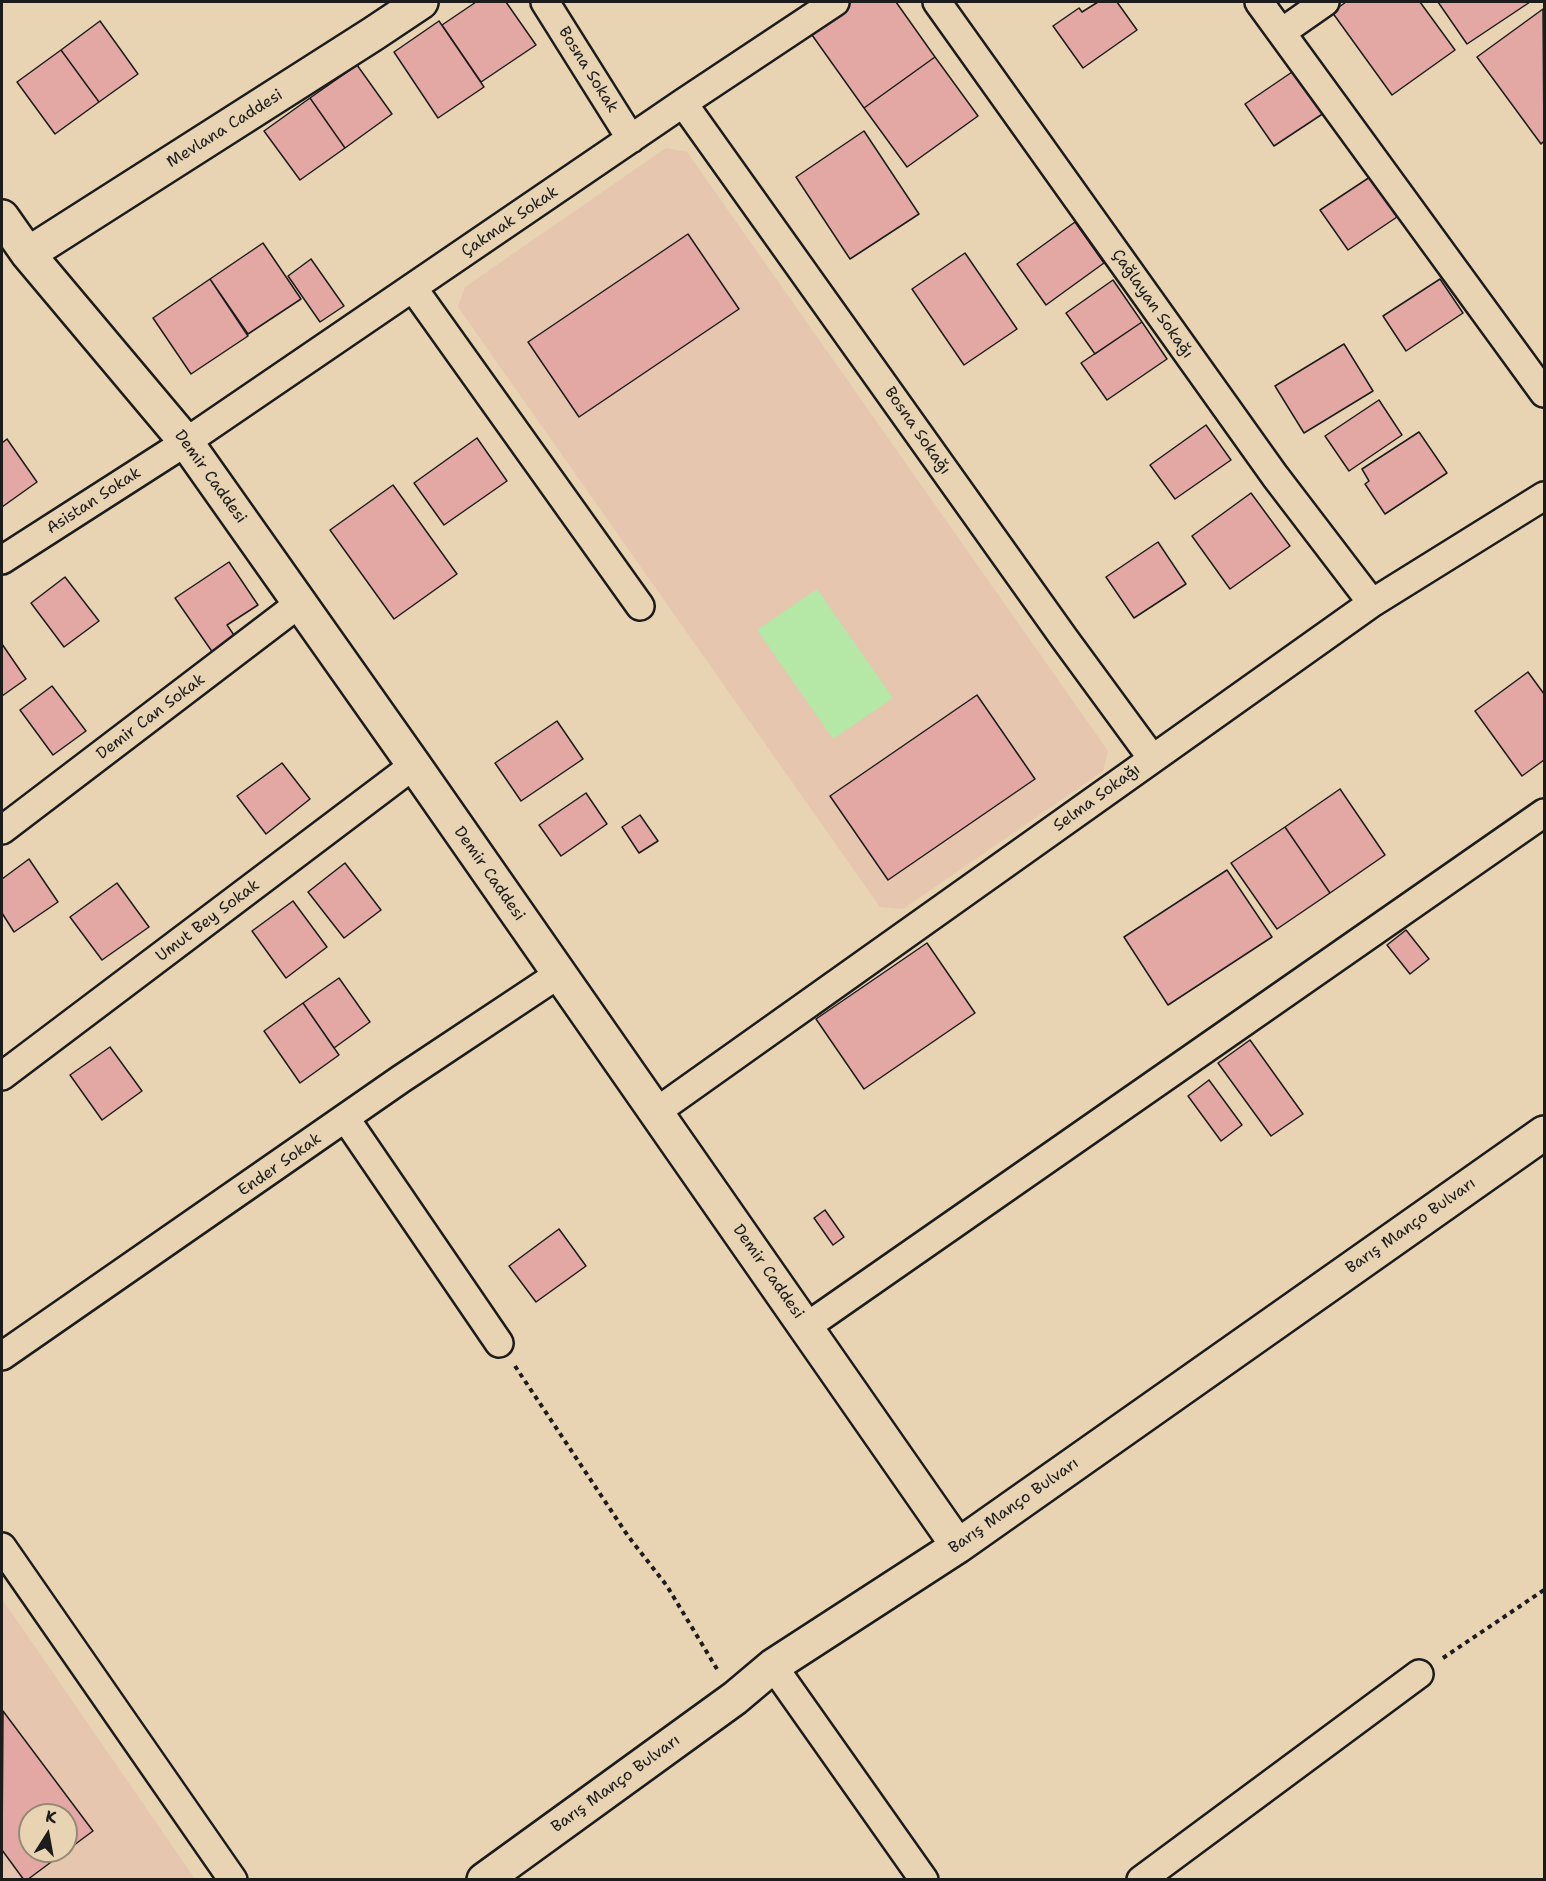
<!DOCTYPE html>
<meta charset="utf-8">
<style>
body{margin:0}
#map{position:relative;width:1546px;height:1881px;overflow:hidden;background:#e8d3b2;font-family:"Shantell Sans",sans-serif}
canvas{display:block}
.frame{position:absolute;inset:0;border:3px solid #1c1c1c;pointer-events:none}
.north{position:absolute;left:18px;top:1803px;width:60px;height:60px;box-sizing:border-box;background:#e8d3b2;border:2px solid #968a76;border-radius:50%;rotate:11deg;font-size:16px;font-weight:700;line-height:24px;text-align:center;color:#1c1c1c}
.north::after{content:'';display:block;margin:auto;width:21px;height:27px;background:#1c1c1c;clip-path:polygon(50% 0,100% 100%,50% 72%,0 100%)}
</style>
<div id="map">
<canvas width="1546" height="1881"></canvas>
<div class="frame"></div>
<div class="north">K</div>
</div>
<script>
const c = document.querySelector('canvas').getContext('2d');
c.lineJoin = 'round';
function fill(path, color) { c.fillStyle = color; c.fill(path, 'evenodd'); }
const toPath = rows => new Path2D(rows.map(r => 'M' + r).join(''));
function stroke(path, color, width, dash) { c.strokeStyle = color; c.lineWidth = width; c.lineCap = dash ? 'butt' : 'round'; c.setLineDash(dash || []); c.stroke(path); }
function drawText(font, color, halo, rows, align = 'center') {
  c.font = font + ' "Shantell Sans",sans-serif'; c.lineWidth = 4.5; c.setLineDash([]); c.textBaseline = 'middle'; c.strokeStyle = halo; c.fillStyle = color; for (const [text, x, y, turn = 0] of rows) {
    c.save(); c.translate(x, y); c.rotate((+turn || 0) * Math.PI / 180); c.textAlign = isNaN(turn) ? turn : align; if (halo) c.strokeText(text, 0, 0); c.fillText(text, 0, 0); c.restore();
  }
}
fill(toPath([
 [666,148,687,152,1108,751,1103,771,903,909,880,907,458,307,465,287],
 [2,1599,195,1879,2,1879],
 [30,1815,66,1815,66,1851,30,1851]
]), '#e6c6ae');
fill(toPath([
 [817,589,893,698,833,739,757,630]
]), '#b5e7a7');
const building = toPath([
 [476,2,506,2,536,45,481,82,442,25,476,2],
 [845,2,896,2,935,57,864,108,807,28,845,2],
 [1098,2,1117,2,1137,30,1083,68,1053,26,1079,8,1082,12,1098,2],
 [1346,2,1420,2,1455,50,1392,95,1332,12,1346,2],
 [1438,2,1530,2,1467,44,1438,2],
 [1543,9,1544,141,1541,144,1477,57,1543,9],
 [100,21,138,74,99,102,61,50,100,21],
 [439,21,484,87,438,118,394,52,439,21],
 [61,50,99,102,55,134,17,82,61,50],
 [935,57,978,116,907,167,864,108,935,57],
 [357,65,392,114,345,148,310,98,357,65],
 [1298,68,1327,111,1274,146,1245,104,1298,68],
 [310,98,345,148,300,180,264,131,310,98],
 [864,131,919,214,850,259,796,177,864,131],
 [1370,177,1397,217,1348,250,1320,210,1370,177],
 [1075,222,1104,263,1046,305,1017,264,1075,222],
 [688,234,739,309,579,417,528,342,688,234],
 [263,243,301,299,248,334,210,279,263,243],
 [965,253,1017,329,964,365,912,289,965,253],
 [311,259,344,306,320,322,288,276,311,259],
 [210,279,248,336,191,374,153,318,210,279],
 [1440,279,1463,313,1406,351,1383,316,1440,279],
 [1113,280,1142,322,1095,354,1066,313,1113,280],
 [1142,322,1167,359,1107,400,1081,363,1142,322],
 [1344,344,1373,391,1304,433,1275,386,1344,344],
 [1379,400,1402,435,1349,471,1325,436,1379,400],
 [1206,425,1231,460,1175,499,1150,465,1206,425],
 [1419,432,1447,473,1385,514,1365,484,1369,481,1362,469,1419,432],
 [477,438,507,481,444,525,414,483,477,438],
 [7,439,37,482,2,507,2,443,7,439],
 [393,485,457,574,394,619,330,530,393,485],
 [1251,493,1290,546,1230,589,1192,536,1251,493],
 [1158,542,1186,584,1134,618,1106,577,1158,542],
 [229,562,258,605,227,625,236,638,213,653,175,598,229,562],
 [65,577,99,621,64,647,31,603,65,577],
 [2,644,26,679,2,696,2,644],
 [1528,672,1544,694,1544,760,1522,776,1475,711,1528,672],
 [52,686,86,731,53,755,20,710,52,686],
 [977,695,1035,779,888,880,830,796,977,695],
 [557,721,583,759,521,801,495,763,557,721],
 [282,763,310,799,266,834,237,796,282,763],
 [1340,789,1385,855,1330,893,1285,827,1340,789],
 [586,793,607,824,561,856,539,825,586,793],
 [640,815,658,841,639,853,622,827,640,815],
 [1285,827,1330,893,1277,929,1231,863,1285,827],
 [29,859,58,902,14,932,2,913,2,879,29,859],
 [345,863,381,910,344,938,308,892,345,863],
 [1227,870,1272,937,1168,1005,1124,937,1227,870],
 [117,883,149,927,102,960,70,917,117,883],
 [293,901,327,947,286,978,252,931,293,901],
 [1406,930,1429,959,1410,974,1387,945,1406,930],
 [927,943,975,1013,864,1089,816,1019,927,943],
 [339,978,370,1022,334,1048,303,1003,339,978],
 [303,1003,339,1055,300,1083,264,1031,303,1003],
 [1250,1040,1303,1114,1271,1136,1218,1063,1250,1040],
 [110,1047,142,1091,102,1120,70,1075,110,1047],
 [1209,1080,1242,1125,1221,1141,1188,1096,1209,1080],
 [825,1210,844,1237,833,1245,814,1218,825,1210],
 [559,1229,586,1266,536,1302,509,1266,559,1229],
 [3,1711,93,1831,66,1851,66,1815,30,1815,30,1851,66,1851,27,1880,24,1880,2,1850,3,1711]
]);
fill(building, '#e3a8a4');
stroke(building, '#1c1c1c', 1.5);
const minor = toPath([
 [545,2,631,139],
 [937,2,1275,476,1372,603],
 [1259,2,1544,393],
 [1282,32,1325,2],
 [683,103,1064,638,1152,758],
 [413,288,640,606],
 [2,560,186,442,683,103,835,2],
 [2,830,300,603],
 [2,1076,414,765],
 [656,1112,1372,603,1544,496],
 [346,1119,499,1343],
 [806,1327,1544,813],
 [2,1356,401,1079,559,974],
 [2,1547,233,1880],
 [773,1666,924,1880],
 [1141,1880,1419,1674]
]);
const tertiary = toPath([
 [2,217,28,254,186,442,414,765,958,1546],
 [28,254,373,34,421,2],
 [484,1880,735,1698,773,1666,958,1546,1544,1133]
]);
stroke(minor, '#1c1c1c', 32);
stroke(tertiary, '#1c1c1c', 38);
stroke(toPath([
 [515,1366,628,1536,667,1586,717,1669],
 [1443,1658,1544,1590]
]), '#1c1c1c', 4, [4.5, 4.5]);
stroke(minor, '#e8d3b2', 27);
stroke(tertiary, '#e8d3b2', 33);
drawText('16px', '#1c1c1c', '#e8d3b2', [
 ["Bosna Sokak",588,70,58],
 ["Mevlana Caddesi",225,129,-32],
 ["Çakmak Sokak",510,222,-34],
 ["Çağlayan Sokağı",1152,304,55],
 ["Bosna Sokağı",917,431,55],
 ["Demir Caddesi",210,477,54],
 ["Asistan Sokak",94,501,-33],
 ["Demir Can Sokak",151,717,-37],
 ["Selma Sokağı",1097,798,-36],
 ["Demir Caddesi",489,874,55],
 ["Umut Bey Sokak",208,921,-37],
 ["Ender Sokak",280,1165,-35],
 ["Barış Manço Bulvarı",1411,1226,-35],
 ["Demir Caddesi",768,1272,55],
 ["Barış Manço Bulvarı",1014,1506,-35],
 ["Barış Manço Bulvarı",616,1784,-36]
]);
</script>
